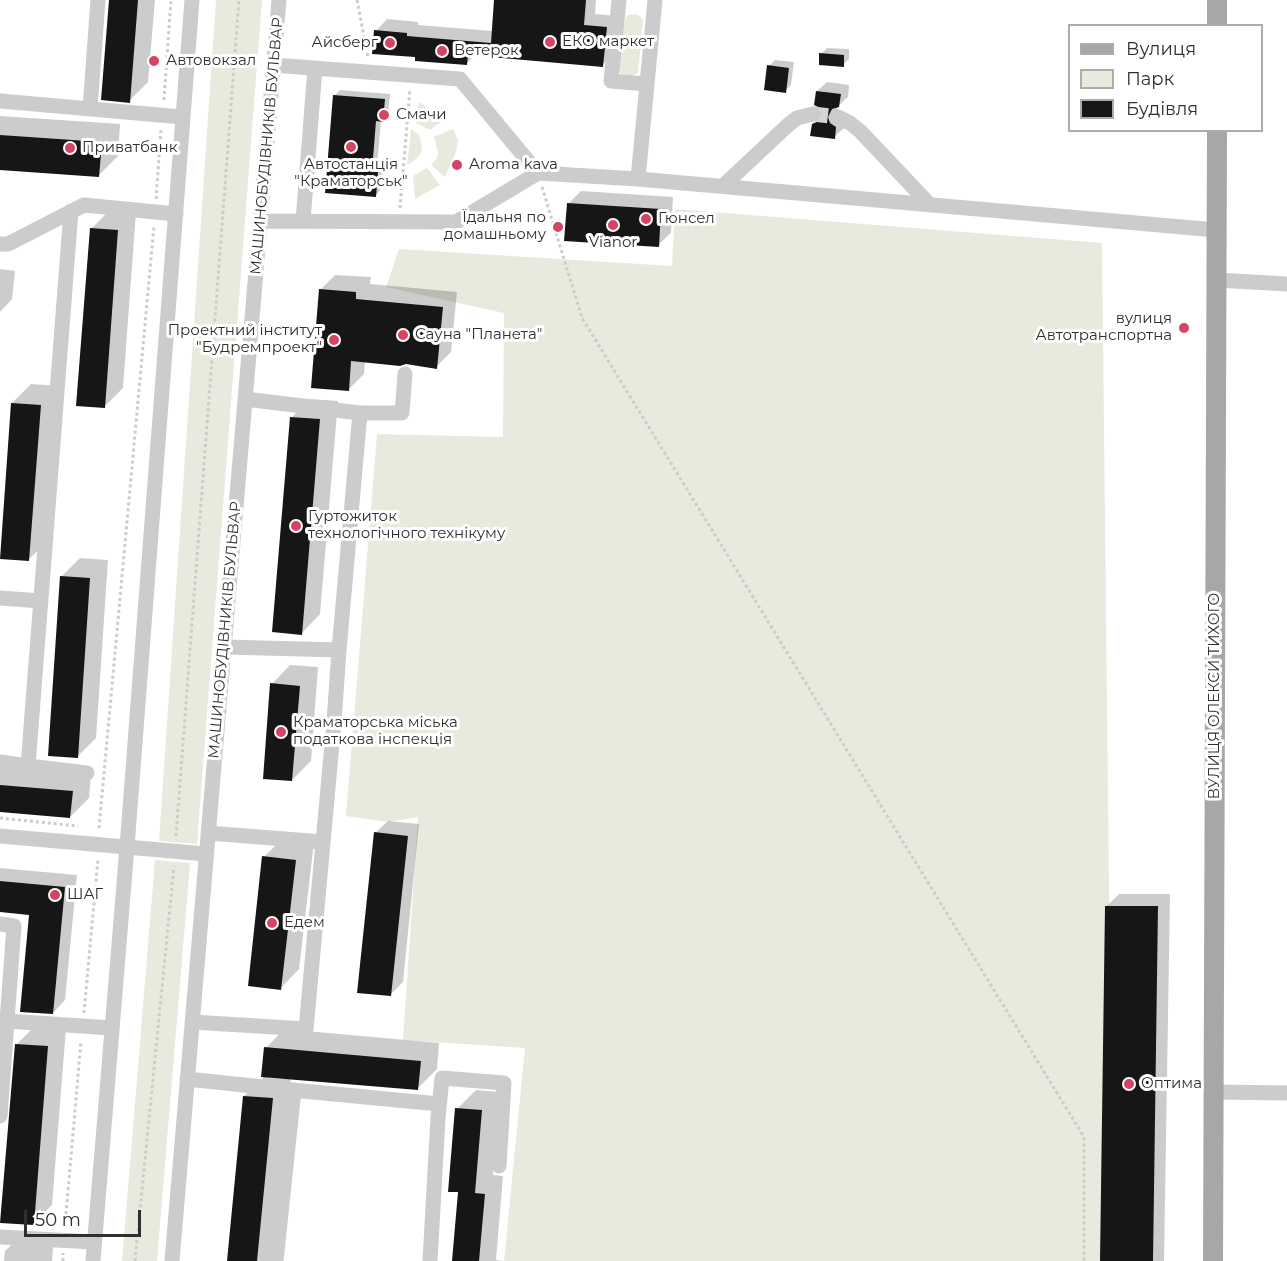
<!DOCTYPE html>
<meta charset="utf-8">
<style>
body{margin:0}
#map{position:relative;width:1287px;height:1261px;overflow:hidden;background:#fff;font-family:Montserrat,sans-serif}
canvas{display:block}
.legend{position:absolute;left:1068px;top:24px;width:195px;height:108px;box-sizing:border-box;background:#fff;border:2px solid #acacac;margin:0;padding:8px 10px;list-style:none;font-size:18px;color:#2f2f2f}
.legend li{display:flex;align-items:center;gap:12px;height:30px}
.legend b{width:30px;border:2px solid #acacac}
.scale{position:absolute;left:24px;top:1210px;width:117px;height:27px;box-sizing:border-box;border:3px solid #2f2f2f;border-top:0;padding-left:8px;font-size:18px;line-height:21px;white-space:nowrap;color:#2f2f2f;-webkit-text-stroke:4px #fff;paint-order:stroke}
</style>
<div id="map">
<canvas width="1287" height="1261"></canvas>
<ul class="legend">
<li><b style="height:8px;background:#a7a7a7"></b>Вулиця</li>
<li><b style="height:16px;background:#e7ebde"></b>Парк</li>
<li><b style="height:16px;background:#161616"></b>Будівля</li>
</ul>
<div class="scale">50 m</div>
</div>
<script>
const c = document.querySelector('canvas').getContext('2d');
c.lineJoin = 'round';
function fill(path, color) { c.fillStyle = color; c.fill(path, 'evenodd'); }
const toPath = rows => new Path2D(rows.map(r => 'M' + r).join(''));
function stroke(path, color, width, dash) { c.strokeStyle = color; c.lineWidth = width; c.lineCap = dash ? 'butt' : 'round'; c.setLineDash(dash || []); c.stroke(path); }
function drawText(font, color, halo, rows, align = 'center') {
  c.font = font + ' Montserrat,sans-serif'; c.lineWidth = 6; c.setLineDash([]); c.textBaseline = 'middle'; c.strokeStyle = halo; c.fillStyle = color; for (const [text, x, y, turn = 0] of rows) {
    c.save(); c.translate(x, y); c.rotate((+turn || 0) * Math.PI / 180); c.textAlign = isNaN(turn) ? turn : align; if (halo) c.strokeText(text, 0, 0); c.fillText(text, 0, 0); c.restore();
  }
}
fill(toPath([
 [216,0,262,0,197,844,159,841],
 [635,14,640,16,643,20,638,73,627,78,620,73,619,68,625,19,628,15],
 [419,102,445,119,430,130,416,123],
 [411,129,419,135,422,147,421,153,414,161,407,165],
 [453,129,458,140,456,152,445,177,431,165,437,158,438,152,434,137],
 [427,168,440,185,415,199,413,176],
 [675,209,1102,243,1113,1261,504,1261,525,1048,403,1040,418,817,389,822,346,816,377,434,503,437,504,313,386,287,399,249,672,266],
 [155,860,190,863,157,1261,122,1261]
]), '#e7ebde');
fill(toPath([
 [111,0,155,0,148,82,129,101],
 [496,0,596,0,595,14,617,16,614,54,602,65,476,54,467,63,417,56,376,31,387,19,418,22,418,25,493,31],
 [827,48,849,49,849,59,843,65,821,54],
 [775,60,794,62,791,85,785,91,769,66],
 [827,82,849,85,848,97,837,107,844,128,834,137,813,125,823,116,817,91],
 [340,90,390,94,388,114,381,120,377,166,383,166,381,189,376,195,334,96],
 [0,116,120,124,118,156,99,175,0,168],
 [581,191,673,197,671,233,658,245,568,204],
 [110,210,136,212,123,388,104,407,91,229],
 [0,269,15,271,12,299,0,312],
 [335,275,371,277,370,284,457,292,451,352,436,367,406,363,365,361,364,374,348,390,320,290],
 [31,384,59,386,48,541,29,559,12,403],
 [310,399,338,401,320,614,302,633,291,418],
 [80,558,108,560,96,738,77,757,61,577],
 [290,665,318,667,311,761,292,780,272,684],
 [0,765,91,773,89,798,70,817,0,810],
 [388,821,419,824,403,982,390,995,375,833],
 [283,838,314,842,299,969,281,988,264,857],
 [0,868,77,875,65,1000,53,1013,31,914,0,911],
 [1119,894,1170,894,1164,1261,1101,1261,1107,906],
 [35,1026,66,1028,52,1205,33,1224,17,1044],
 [284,1029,439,1043,437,1069,418,1088,291,1077,273,1261,229,1261,244,1096,263,1078,266,1048],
 [275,1075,285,1076,285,1079,267,1078],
 [476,1090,500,1092,493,1175,503,1176,496,1260,504,1261,453,1261,459,1191,457,1109],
 [24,1233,54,1235,52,1261,4,1261,5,1251]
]), '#0003');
fill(toPath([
 [109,0,138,0,130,103,101,100],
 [494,0,586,0,584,25,607,27,603,67,468,55,467,65,415,61,415,57,372,54,374,30,407,33,407,36,491,43],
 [819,53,844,55,844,67,819,65],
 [767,65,789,68,786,93,764,90],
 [816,91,841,94,839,107,832,109,828,117,830,123,836,127,835,139,810,136,812,124,819,121,822,116,820,108,814,105],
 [333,95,385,99,383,122,376,121,372,171,378,172,376,197,325,193],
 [0,135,102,142,99,177,0,170],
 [567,203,661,209,659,247,564,241],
 [90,228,118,230,105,408,76,406],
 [319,289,356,292,356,299,443,307,437,369,406,364,400,366,351,361,349,391,311,388],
 [11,403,41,405,29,561,0,559],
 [290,417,320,419,302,635,272,632],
 [60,576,90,578,78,758,48,756],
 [270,683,300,686,292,781,263,779],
 [0,785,73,791,70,818,0,812],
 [374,832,408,836,391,996,357,993],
 [262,856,296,860,281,990,248,986],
 [0,881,65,887,53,1014,20,1012,29,915,0,912],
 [1105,906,1158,906,1153,1261,1100,1261],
 [15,1044,48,1046,34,1225,0,1223],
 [264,1047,421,1061,418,1090,261,1077],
 [243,1096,273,1098,257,1261,227,1261],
 [455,1108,482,1110,475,1193,485,1194,479,1261,452,1261,458,1192,448,1192]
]), '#161616');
stroke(toPath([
 [813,114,838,117]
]), '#d5d5d5', 15, [15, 8]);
stroke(toPath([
 [357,0,368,57],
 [164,100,171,0],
 [542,187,582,318,1084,1137,1084,1261],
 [156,199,161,130],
 [400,208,410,89],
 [0,818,78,826],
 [99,828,154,226],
 [176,836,239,0],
 [84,1013,98,859],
 [65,1226,81,1041],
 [63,1261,63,1253],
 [135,1261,174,866]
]), '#ccc', 3, [3, 3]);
stroke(toPath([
 [619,0,611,81,647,84],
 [273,65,460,79,538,173],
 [0,101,182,117],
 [90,109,98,0],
 [838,117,850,123,860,131,930,205],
 [638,179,655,0],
 [723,186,788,125,797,118,813,114],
 [261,221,456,222,538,173,638,179,1216,230],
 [303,221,315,68],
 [0,244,8,244,84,205,176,214],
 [1216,280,1287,284],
 [245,399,360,413,402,413,405,374],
 [0,598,41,601],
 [339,650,360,413],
 [0,762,28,766,71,211],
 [28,766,87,773],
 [208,833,323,842],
 [0,836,206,854],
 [0,924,14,926,0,1116],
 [7,1021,112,1028],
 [192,1022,306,1029,334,722,339,650,224,647],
 [187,1079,263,1087],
 [271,1088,439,1104],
 [1215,1092,1287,1093],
 [0,1237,94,1242],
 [93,1261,127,847,192,0],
 [172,1261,279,0],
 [276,1261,294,1090],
 [430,1261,438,1118,442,1078,504,1083,499,1166]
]), '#ccc', 15);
stroke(toPath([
 [1217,26,1217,0],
 [1213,1261,1217,130]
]), '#a7a7a7', 20);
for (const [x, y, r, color] of [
 [550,42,6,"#d34465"],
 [390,43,6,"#d34465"],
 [442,51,6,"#d34465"],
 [154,61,6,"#d34465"],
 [384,115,6,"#d34465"],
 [351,147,6,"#d34465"],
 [70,148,6,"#d34465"],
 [457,165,6,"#d34465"],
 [646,219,6,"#d34465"],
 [613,225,6,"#d34465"],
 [558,227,6,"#d34465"],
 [1184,328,6,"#d34465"],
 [403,335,6,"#d34465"],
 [334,340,6,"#d34465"],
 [296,526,6,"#d34465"],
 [281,732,6,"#d34465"],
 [55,895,6,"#d34465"],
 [272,923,6,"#d34465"],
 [1129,1084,6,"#d34465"]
]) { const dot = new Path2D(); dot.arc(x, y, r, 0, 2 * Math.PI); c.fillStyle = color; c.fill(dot); stroke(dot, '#fff', 2); }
drawText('15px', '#2f2f2f', '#fff', [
 ["ЕКО маркет",562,42],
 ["Айсберг",378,43,"right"],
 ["Ветерок",454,51],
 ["Автовокзал",166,61],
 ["Смачи",396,115],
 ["Приватбанк",82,148],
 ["Автостанція",351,165,"center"],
 ["\"Краматорськ\"",351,182,"center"],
 ["Aroma kava",469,165],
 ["Їдальня по",546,218,"right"],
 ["домашньому",546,235,"right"],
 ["Гюнсел",658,219],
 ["Vianor",613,243,"center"],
 ["вулиця",1172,319,"right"],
 ["Автотранспортна",1172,336,"right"],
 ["Проектний інститут",322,331,"right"],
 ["\"Будремпроект\"",322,348,"right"],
 ["Сауна \"Планета\"",415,335],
 ["Гуртожиток",308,517],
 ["технологічного технікуму",308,534],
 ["Краматорська міська",293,723],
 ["податкова інспекція",293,740],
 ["ШАГ",67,895],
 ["Едем",284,923],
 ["Оптима",1141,1084]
], 'left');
drawText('15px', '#2f2f2f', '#fff', [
 ["МАШИНОБУДІВНИКІВ БУЛЬВАР",267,146,-85],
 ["МАШИНОБУДІВНИКІВ БУЛЬВАР",225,630,-85],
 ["ВУЛИЦЯ ОЛЕКСИ ТИХОГО",1215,696,-90]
]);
</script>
